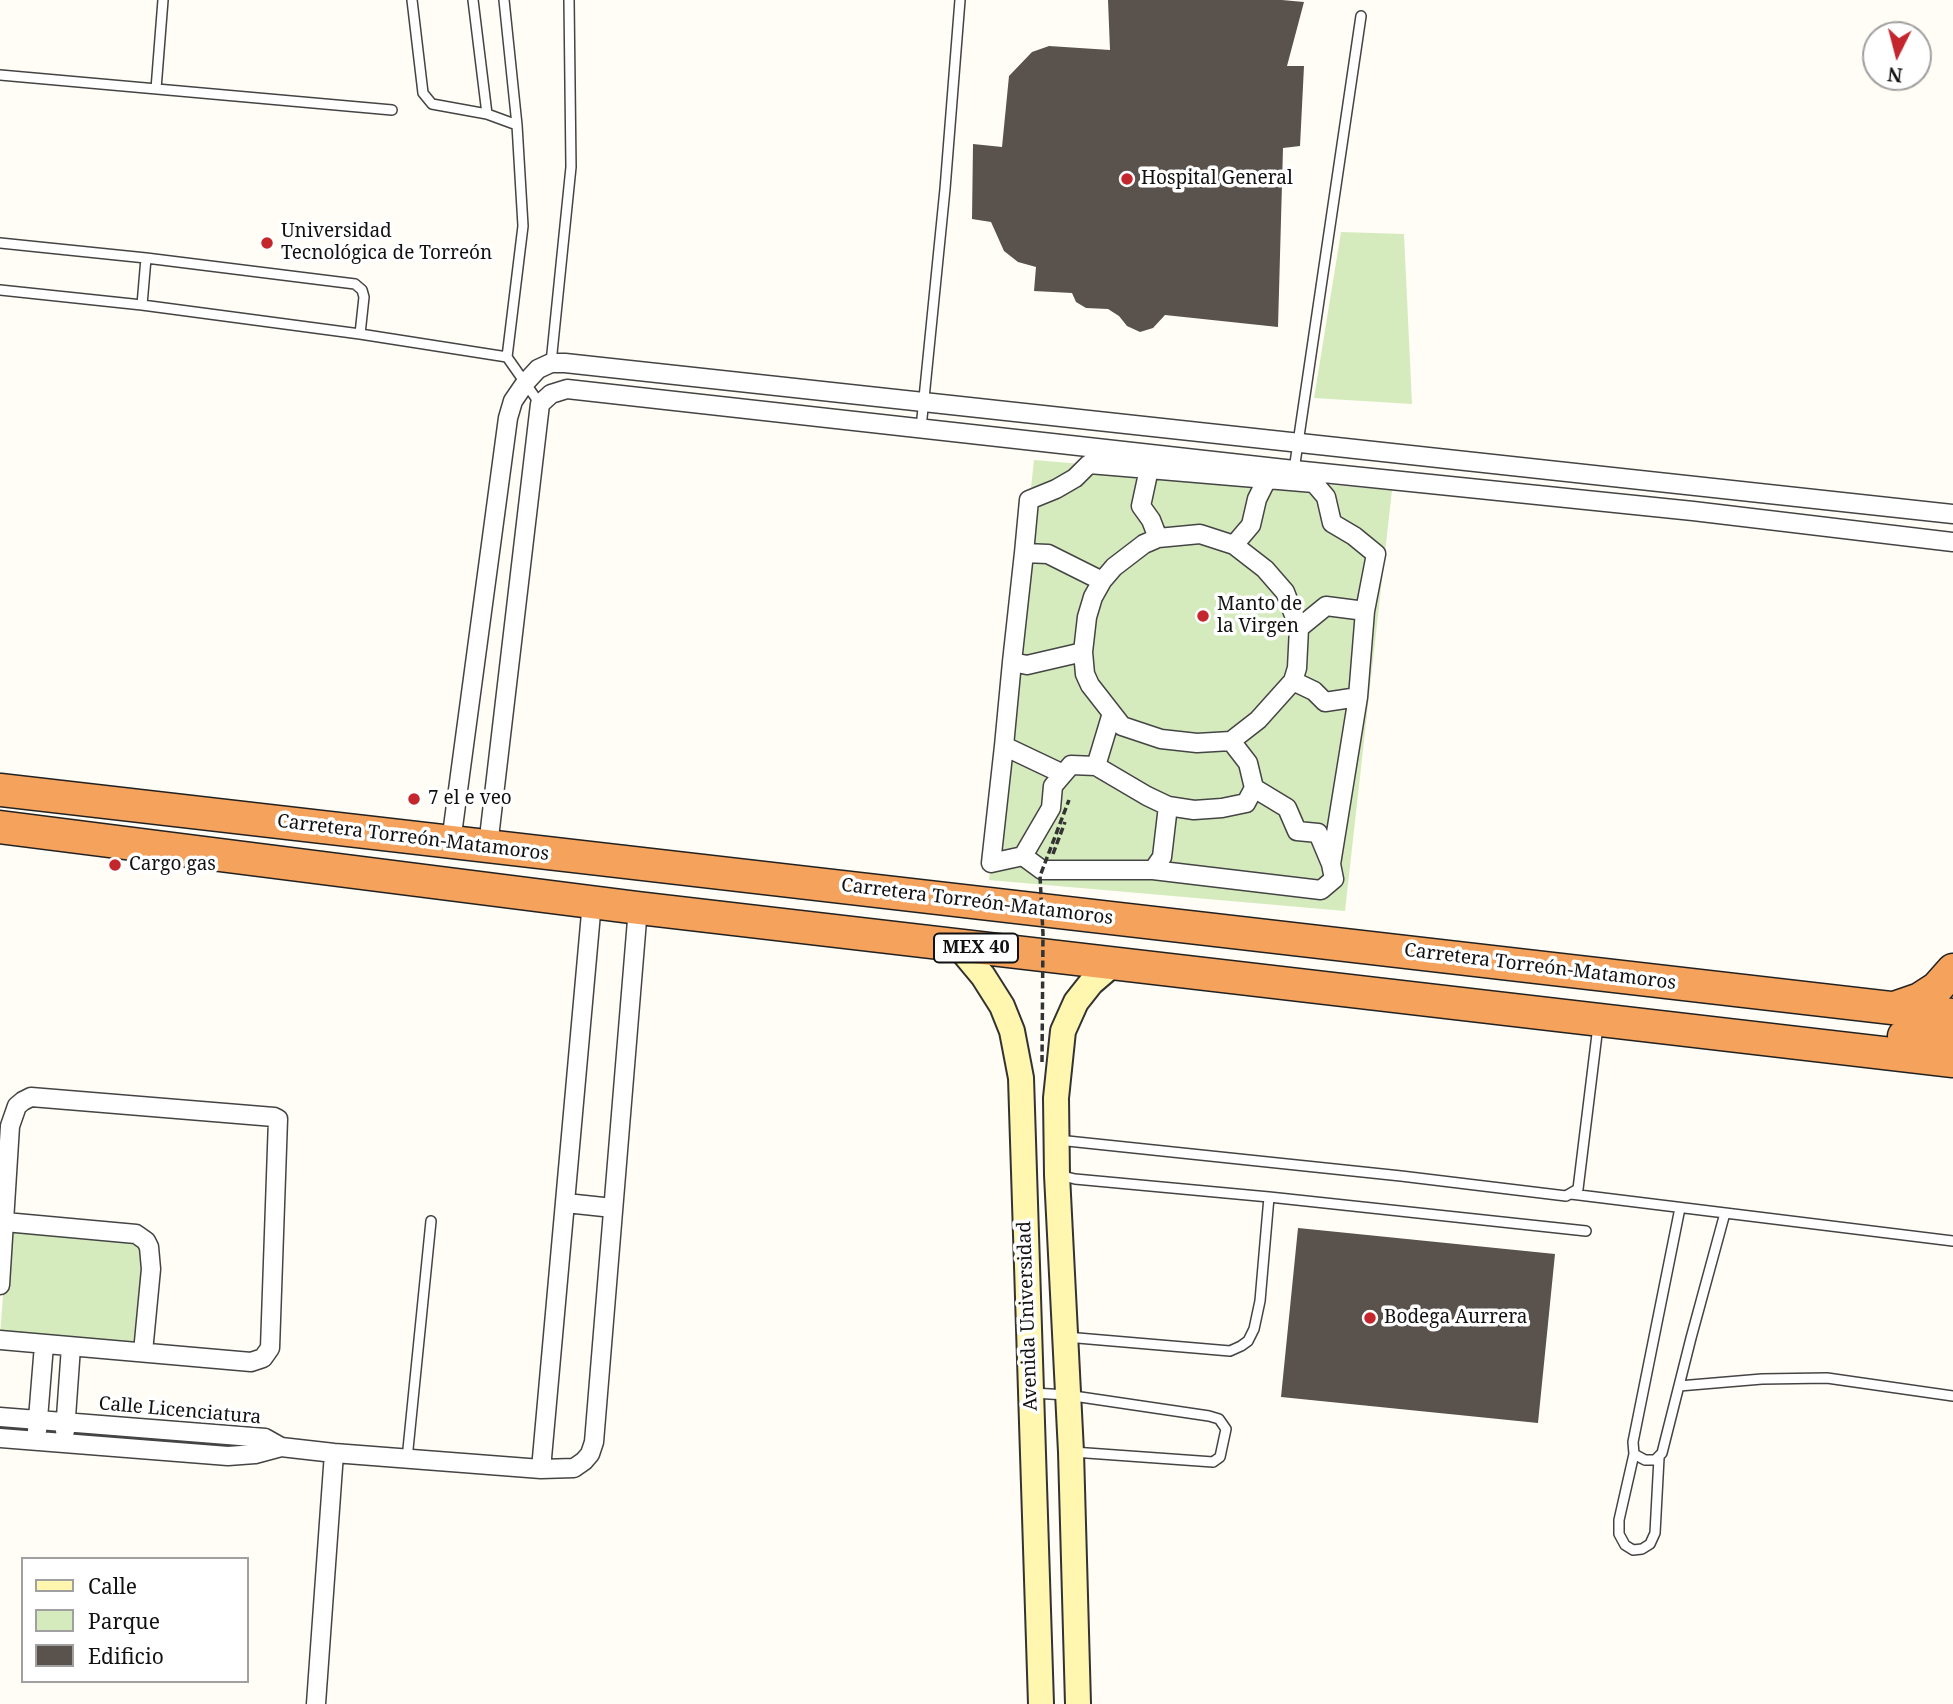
<!DOCTYPE html>
<meta charset="utf-8">
<style>
body{margin:0}
#map{position:relative;width:1953px;height:1704px;overflow:hidden;background:#fffdf5;font-family:"Noto Serif",serif}
canvas{display:block}
.legend{position:absolute;left:21px;top:1557px;width:228px;height:126px;box-sizing:border-box;background:#fff;border:2px solid #a0a0a0;margin:0;padding:9px 12px;list-style:none;font-size:21px;color:#111}
.legend li{display:flex;align-items:center;gap:14px;height:35px}
.legend b{width:35px;border:2px solid #a0a0a0}
.north{position:absolute;left:1862px;top:21px;width:70px;height:70px;box-sizing:border-box;background:#fff;border:2px solid #a0a0a0;border-radius:50%;rotate:186deg;font-size:19px;font-weight:700;line-height:28px;text-align:center;color:#111}
.north::after{content:'';display:block;margin:auto;width:24px;height:32px;background:#c4262e;clip-path:polygon(50% 0,100% 100%,50% 72%,0 100%)}
</style>
<div id="map">
<canvas width="1953" height="1704"></canvas>
<ul class="legend">
<li><b style="height:9px;background:#fff6b0"></b>Calle</li>
<li><b style="height:19px;background:#d5ebbd"></b>Parque</li>
<li><b style="height:19px;background:#5a524d"></b>Edificio</li>
</ul>
<div class="north">N</div>
</div>
<script>
const c = document.querySelector('canvas').getContext('2d');
c.lineJoin = 'round';
function fill(path, color) { c.fillStyle = color; c.fill(path, 'evenodd'); }
const toPath = rows => new Path2D(rows.map(r => 'M' + r).join(''));
function stroke(path, color, width, dash) { c.strokeStyle = color; c.lineWidth = width; c.lineCap = dash ? 'butt' : 'round'; c.setLineDash(dash || []); c.stroke(path); }
function drawText(font, color, halo, rows, align = 'center') {
  c.font = font + ' "Noto Serif",serif'; c.lineWidth = 7; c.setLineDash([]); c.textBaseline = 'middle'; c.strokeStyle = halo; c.fillStyle = color; for (const [text, x, y, turn = 0] of rows) {
    c.save(); c.translate(x, y); c.rotate((+turn || 0) * Math.PI / 180); c.textAlign = isNaN(turn) ? turn : align; if (halo) c.strokeText(text, 0, 0); c.fillText(text, 0, 0); c.restore();
  }
}
fill(toPath([
 [1341,232,1404,234,1412,404,1314,398],
 [1034,460,1392,490,1345,911,989,880],
 [8,1226,144,1242,141,1350,0,1337]
]), '#d5ebbd');
fill(toPath([
 [1108,0,1282,0,1304,2,1287,66,1304,66,1300,146,1283,148,1278,327,1165,315,1153,328,1140,332,1127,326,1119,316,1108,309,1086,308,1076,302,1072,293,1034,291,1036,267,1018,262,1004,251,991,222,972,219,973,144,1002,147,1009,76,1032,52,1049,46,1110,50],
 [1298,1228,1555,1254,1538,1423,1281,1397]
]), '#5a524d');
const lane = toPath([
 [412,0,423,93,432,104,487,114,517,125],
 [473,0,487,114],
 [504,0,517,125,523,226,507,357],
 [0,75,392,110],
 [156,89,163,0],
 [0,243,146,258,355,284,362,290,364,297,360,334,507,357,540,404],
 [0,290,142,305,360,334],
 [142,305,146,258],
 [551,363,571,167,569,0],
 [921,428,945,189,960,0],
 [1294,470,1361,16],
 [1058,1140,1401,1176,1566,1196,1578,1189,1598,1026],
 [1059,1175,1075,1179,1269,1197,1260,1301,1254,1329,1248,1341,1241,1346,1230,1351,1066,1337],
 [1571,1194,1953,1241],
 [1269,1197,1586,1231],
 [1680,1208,1633,1442,1634,1454,1645,1460,1655,1460,1662,1453,1691,1338,1725,1213],
 [1679,1386,1762,1379,1827,1378,1953,1396],
 [1033,1393,1067,1395,1209,1416,1219,1419,1226,1429,1220,1457,1213,1462,1073,1452],
 [1634,1454,1619,1520,1619,1534,1625,1545,1633,1550,1642,1549,1650,1544,1655,1533,1659,1458],
 [407,1459,431,1221]
]);
const street = toPath([
 [1149,469,1267,479],
 [1234,545,1251,525,1257,499,1267,479,1314,483,1326,497,1332,523,1354,536,1376,554,1365,611],
 [1024,553,1029,500,1056,489,1075,478,1089,464,1149,469,1141,506,1151,520,1158,538],
 [1299,628,1326,606,1365,611,1358,697],
 [1012,662,1024,553,1048,554,1102,581],
 [1293,681,1314,691,1325,702,1358,697,1331,864],
 [1231,741,1258,720,1293,681,1297,668,1299,628,1285,592,1265,569,1234,545,1200,534,1158,538,1144,544,1114,567,1102,581,1093,597,1087,617,1083,652,1085,674,1090,685,1122,726,1161,739,1197,743,1231,741,1248,763,1254,788,1287,808,1297,831,1318,833,1331,864,1334,879,1321,890,1153,870,1162,857,1168,806,1194,810,1222,808,1246,803,1254,788],
 [1004,746,1012,662,1027,665,1083,652],
 [1096,766,1112,713],
 [451,842,508,418,513,401,526,382,538,369,551,363,565,363,1953,514],
 [488,846,540,404,551,394,567,389,1294,470,1693,511,1953,542],
 [1023,856,991,863,1004,746,1063,774],
 [1153,870,1042,870,1023,856,1051,808,1053,786,1071,765,1096,766,1147,796,1168,806],
 [566,1203,613,1208],
 [5,1222,136,1234,146,1241,149,1247,151,1269,143,1352],
 [0,1285,10,1126,17,1106,23,1101,31,1097,274,1117,278,1119,270,1348,263,1358,251,1362,0,1340],
 [0,1417,265,1438,281,1447],
 [37,1431,44,1345],
 [65,1431,71,1347],
 [0,1438,228,1456,255,1454,281,1447,334,1453,541,1469,574,1468,584,1461,590,1454,594,1442,638,908],
 [541,1469,592,902],
 [316,1704,334,1453]
]);
const secondary = toPath([
 [958,946,983,976,1002,1006,1012,1031,1021,1078,1041,1704],
 [1078,1704,1071,1452,1057,1175,1056,1098,1063,1031,1076,1002,1091,983,1112,965]
]);
const highway = toPath([
 [0,790,1953,1015],
 [0,827,638,908,1953,1061],
 [1894,1008,1920,999,1937,988,1953,970],
 [1904,1036,1953,1038]
]);
stroke(lane, '#444', 12);
stroke(street, '#444', 21);
stroke(secondary, '#333', 28);
stroke(highway, '#222', 35);
stroke(toPath([
 [1053,854,1065,822]
]), '#333', 3.5, [7, 3.5]);
stroke(lane, '#fff', 9);
stroke(street, '#fff', 18);
stroke(secondary, '#fff6b0', 24);
stroke(highway, '#f5a25d', 32);
stroke(toPath([
 [1042,1062,1043,934,1040,876,1069,800]
]), '#333', 3.5, [7, 3.5]);
for (const [x, y, r, color] of [
 [1127,179,7,"#c4262e"],
 [267,243,7,"#c4262e"],
 [1203,616,7,"#c4262e"],
 [414,799,7,"#c4262e"],
 [115,865,7,"#c4262e"],
 [1370,1318,7,"#c4262e"]
]) { const dot = new Path2D(); dot.arc(x, y, r, 0, 2 * Math.PI); c.fillStyle = color; c.fill(dot); stroke(dot, '#fff', 2.5); }
for (const [x, y, w] of [
 [976,948,84]
]) { const box = new Path2D(); box.roundRect(x - w / 2, y - 14.5, w, 29, 5); c.fillStyle = '#fff'; c.fill(box); stroke(box, '#111', 2); }
drawText('bold 18px', '#111', null, [
 ["MEX 40",976,948]
]);
drawText('19px', '#111', '#fff', [
 ["Hospital General",1141,179],
 ["Universidad",281,232],
 ["Tecnológica de Torreón",281,254],
 ["Manto de",1217,605],
 ["la Virgen",1217,627],
 ["7 el e veo",428,799],
 ["Cargo gas",129,865],
 ["Bodega Aurrera",1384,1318]
], 'left');
drawText('19px', '#111', '#fff', [
 ["Carretera Torreón-Matamoros",413,838,7],
 ["Carretera Torreón-Matamoros",977,902,7],
 ["Carretera Torreón-Matamoros",1540,967,7],
 ["Avenida Universidad",1028,1316,-92],
 ["Calle Licenciatura",180,1411,5]
]);
</script>
